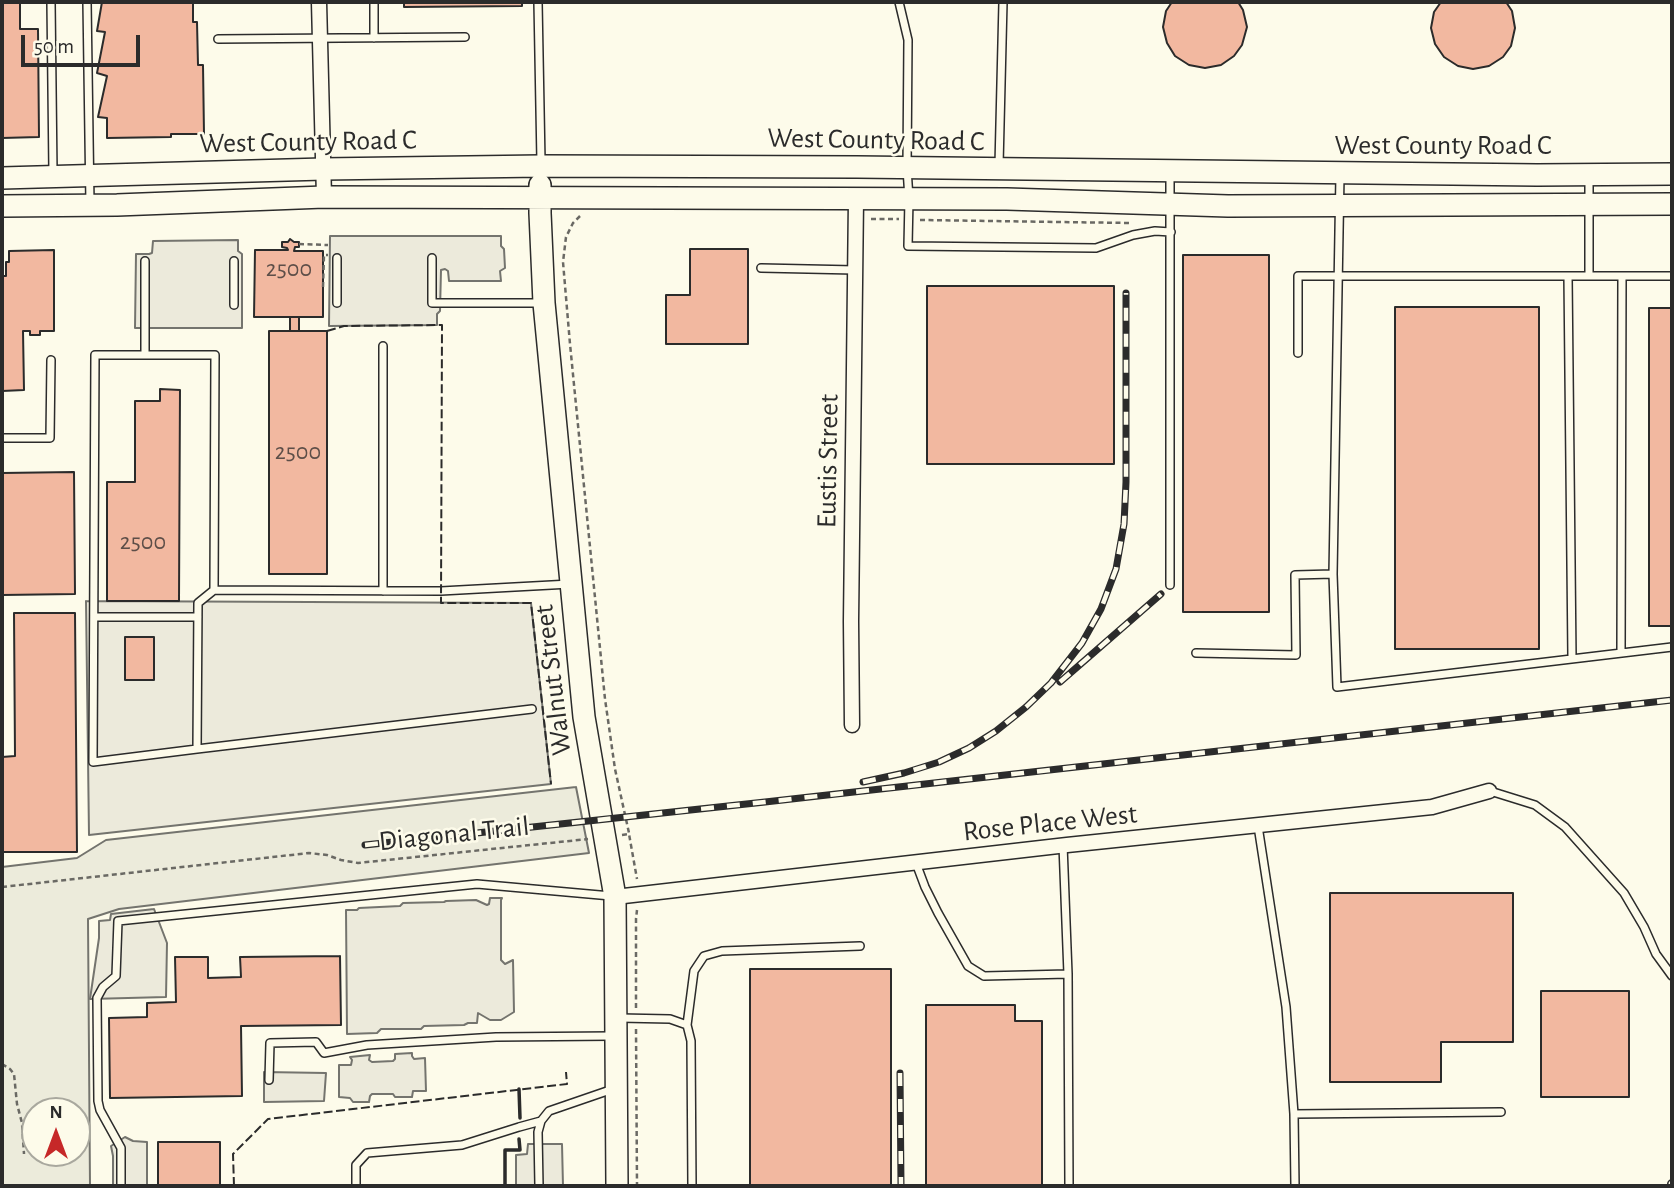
<!DOCTYPE html>
<style>
body{margin:0}
#map{position:relative;width:1674px;height:1188px;overflow:hidden;background:#fdfbea;font-family:"Alegreya Sans",sans-serif}
canvas{display:block}
.frame{position:absolute;inset:0;border:4px solid #2b2b2b;pointer-events:none}
.north{position:absolute;left:21px;top:1097px;width:70px;height:70px;box-sizing:border-box;background:#fdfbea;border:2px solid #a9a89e;border-radius:50%;rotate:0deg;font-size:19px;font-weight:700;line-height:28px;text-align:center;color:#2b2b2b}
.north::after{content:'';display:block;margin:auto;width:24px;height:32px;background:#c62828;clip-path:polygon(50% 0,100% 100%,50% 72%,0 100%)}
.scale{position:absolute;left:21px;top:35px;width:119px;height:32px;box-sizing:border-box;border:4px solid #2b2b2b;border-top:0;padding-left:9px;font-size:21px;line-height:24px;white-space:nowrap;color:#2b2b2b;-webkit-text-stroke:5px #fdfbea;paint-order:stroke}
</style>
<div id="map">
<canvas width="1674" height="1188"></canvas>
<div class="frame"></div>
<div class="north">N</div>
<div class="scale">50 m</div>
</div>
<script>
const c = document.querySelector('canvas').getContext('2d');
c.lineJoin = 'round';
function fill(path, color) { c.fillStyle = color; c.fill(path, 'evenodd'); }
const toPath = rows => new Path2D(rows.map(r => 'M' + r).join(''));
function stroke(path, color, width, dash) { c.strokeStyle = color; c.lineWidth = width; c.lineCap = dash ? 'butt' : 'round'; c.setLineDash(dash || []); c.stroke(path); }
function drawText(font, color, halo, rows, align = 'center') {
  c.font = font + ' "Alegreya Sans",sans-serif'; c.lineWidth = 5; c.setLineDash([]); c.textBaseline = 'middle'; c.strokeStyle = halo; c.fillStyle = color; for (const [text, x, y, turn = 0] of rows) {
    c.save(); c.translate(x, y); c.rotate((+turn || 0) * Math.PI / 180); c.textAlign = isNaN(turn) ? turn : align; if (halo) c.strokeText(text, 0, 0); c.fillText(text, 0, 0); c.restore();
  }
}
const green = toPath([
 [576,787,589,853,119,909,88,919,90,1186,2,1186,2,867,77,858,106,840,576,787],
 [35,1111,77,1111,77,1153,35,1153,35,1111]
]);
fill(green, '#ecebdb');
stroke(green, '#74746e', 2);
const parking = toPath([
 [330,236,501,236,501,246,504,249,505,268,500,271,501,281,449,281,448,271,445,269,441,270,440,311,437,314,437,325,329,326,330,236],
 [238,240,238,251,242,254,242,328,135,328,136,254,149,254,152,253,153,241,238,240],
 [86,601,531,603,551,784,89,835,86,601],
 [490,898,502,898,501,900,501,960,505,964,513,960,514,1012,501,1020,490,1020,478,1013,477,1023,468,1023,464,1025,424,1026,421,1029,381,1029,377,1033,347,1034,346,910,357,910,359,908,400,906,403,903,444,902,446,901,476,900,487,905,489,904,490,898],
 [154,909,167,943,166,997,90,999,99,938,99,921,110,920,111,914,154,909],
 [412,1053,412,1056,414,1059,425,1058,426,1091,413,1091,412,1097,395,1097,393,1094,372,1094,370,1096,369,1102,353,1102,350,1098,339,1097,339,1065,351,1065,352,1060,350,1057,370,1055,369,1060,372,1062,393,1061,395,1059,395,1054,412,1053],
 [264,1072,326,1073,324,1101,264,1102,264,1072],
 [125,1137,133,1141,147,1142,147,1186,113,1186,113,1156,111,1146,125,1137],
 [528,1144,562,1144,563,1186,516,1186,516,1155,527,1154,528,1144]
]);
fill(parking, '#eceadb');
stroke(parking, '#74746e', 2);
const building = toPath([
 [2,2,20,2,20,29,38,29,39,137,2,138,2,2],
 [102,2,193,2,193,22,197,22,198,65,203,65,204,134,171,134,171,137,107,138,107,118,98,117,107,76,97,73,105,32,97,31,102,2],
 [404,2,522,2,522,6,404,7,404,2],
 [1172,2,1238,2,1243,10,1247,27,1242,45,1234,56,1221,65,1205,68,1189,65,1175,56,1167,43,1163,27,1166,11,1172,2],
 [1441,2,1506,2,1512,11,1515,28,1511,46,1503,57,1489,66,1473,69,1458,66,1444,57,1435,44,1431,28,1434,12,1441,2],
 [290,239,294,242,299,242,299,247,295,247,294,251,323,251,323,317,254,317,255,250,288,250,287,248,282,247,282,242,288,242,290,239],
 [690,249,748,249,748,344,666,344,666,295,690,295,690,249],
 [54,250,54,331,40,331,40,335,30,335,30,331,23,331,24,390,2,391,2,276,6,276,6,262,9,262,9,251,54,250],
 [1183,255,1269,255,1269,612,1183,612,1183,255],
 [927,286,1114,286,1114,464,927,464,927,286],
 [1395,307,1539,307,1539,649,1395,649,1395,307],
 [1649,308,1672,308,1672,626,1649,626,1649,308],
 [290,317,299,317,299,331,290,331,290,317],
 [269,331,327,331,327,574,269,574,269,331],
 [160,389,180,390,179,601,107,601,107,482,135,482,135,401,160,401,160,389],
 [74,472,75,594,2,595,2,473,74,472],
 [14,613,75,613,77,852,2,852,2,757,15,756,14,613],
 [125,637,154,637,154,680,125,680,125,637],
 [1330,893,1513,893,1513,1042,1441,1042,1441,1082,1330,1082,1330,893],
 [340,956,341,1025,241,1026,242,1096,110,1098,109,1018,147,1017,147,1003,176,1002,175,957,208,957,208,978,241,977,240,957,340,956],
 [750,969,891,969,891,1186,750,1186,750,969],
 [1541,991,1629,991,1629,1097,1541,1097,1541,991],
 [926,1005,1015,1005,1015,1021,1042,1021,1042,1186,926,1186,926,1005],
 [158,1142,220,1142,220,1186,158,1186,158,1142]
]);
fill(building, '#f2b8a0');
stroke(building, '#2b2b2b', 2);
const lane = toPath([
 [51,2,53,173],
 [87,2,90,204],
 [374,2,374,38],
 [538,2,541,162],
 [899,2,908,40,907,168,909,199,908,246,1096,248,1133,235,1155,231,1171,232],
 [218,39,465,37],
 [999,165,1003,2],
 [1340,175,1333,574,1337,687,1672,647],
 [432,258,432,303,540,303],
 [145,261,145,355],
 [234,261,234,305],
 [761,268,855,270],
 [1568,276,1572,658],
 [1589,276,1589,179],
 [337,303,337,258],
 [383,346,383,591],
 [1298,353,1298,276,1672,276],
 [2,438,50,438,51,360],
 [1170,585,1170,172],
 [214,590,215,355,95,355,93,762,197,749,198,603,214,590,441,591,570,584],
 [94,617,198,617],
 [1621,652,1622,276],
 [1196,653,1296,655,1295,575,1333,574],
 [197,749,532,709],
 [1490,791,1535,805,1565,827,1624,893,1644,927,1656,954,1672,976],
 [1258,826,1286,1007,1294,1114,1295,1186],
 [916,863,925,887,938,913,968,966,984,976,1068,974,1063,845],
 [1068,974,1069,1186],
 [620,1018,670,1019,687,1025,691,1041,692,1186],
 [687,1025,694,971,704,956,722,951,860,946],
 [269,1080,270,1043,316,1042,324,1053,367,1045,496,1037,612,1036],
 [1294,1114,1501,1112],
 [121,1186,121,1148,100,1110,98,1101,97,998,103,987,116,976,118,921,477,884,611,896],
 [356,1186,356,1165,367,1153,462,1145,519,1127,541,1121],
 [539,1186,538,1132,541,1121,549,1111,613,1089],
 [1672,1186,1672,1184]
]);
const street = toPath([
 [319,2,324,197],
 [852,725,851,621,856,199],
 [615,897,1067,845,1432,807,1489,791]
]);
const secondary = toPath([
 [2,178,323,169,541,166,857,167,1537,175,1672,174],
 [540,185,540,213,544,303,584,717,615,897,617,1186],
 [2,206,117,205,324,197,1007,199,1228,206,1672,204]
]);
stroke(lane, '#2b2b2b', 10);
stroke(street, '#2b2b2b', 17);
stroke(secondary, '#2b2b2b', 24);
stroke(toPath([
 [580,216,573,223,566,237,563,262,570,344,605,699,615,769,629,833],
 [871,219,899,219],
 [920,220,1130,223],
 [299,244,328,245],
 [323,287,324,255,328,255],
 [622,835,629,834,637,879],
 [2,887,309,853,327,855,341,860,358,863,588,839],
 [636,1008,636,919,637,910],
 [636,1029,637,1186],
 [2,1064,10,1069,14,1074,17,1104,22,1123,24,1154]
]), '#6a6964', 2.5, [5, 3.5]);
stroke(lane, '#fdfbea', 7);
stroke(street, '#fdfbea', 14);
stroke(secondary, '#fdfbea', 21);
const rail = toPath([
 [1060,682,1161,594],
 [863,782,904,773,939,762,969,748,996,731,1026,707,1051,683,1082,643,1101,609,1116,569,1124,524,1126,482,1126,293],
 [365,845,765,802,1672,700],
 [900,1073,901,1186]
]);
stroke(rail, '#2b2b2b', 7);
stroke(rail, '#fdfbea', 4.5, [13]);
stroke(toPath([
 [327,331,344,326,442,325,441,603,531,603,551,784],
 [234,1186,233,1154,268,1119,567,1084,566,1072]
]), '#2b2b2b', 2, [9, 3.5]);
stroke(toPath([
 [519,1089,520,1118],
 [505,1186,505,1150,520,1150,519,1139]
]), '#2b2b2b', 3.5);
drawText('24px', '#5d4e48', null, [
 ["2500",289,269],
 ["2500",298,452],
 ["2500",143,542]
]);
drawText('28px', '#2b2b2b', '#fdfbea', [
 ["West County Road C",876,140,1],
 ["West County Road C",308,142,-1],
 ["West County Road C",1443,146],
 ["Eustis Street",828,461,-89],
 ["Walnut Street",553,680,-97],
 ["Rose Place West",1050,823,-6],
 ["Diagonal Trail",454,834,-6]
]);
</script>
